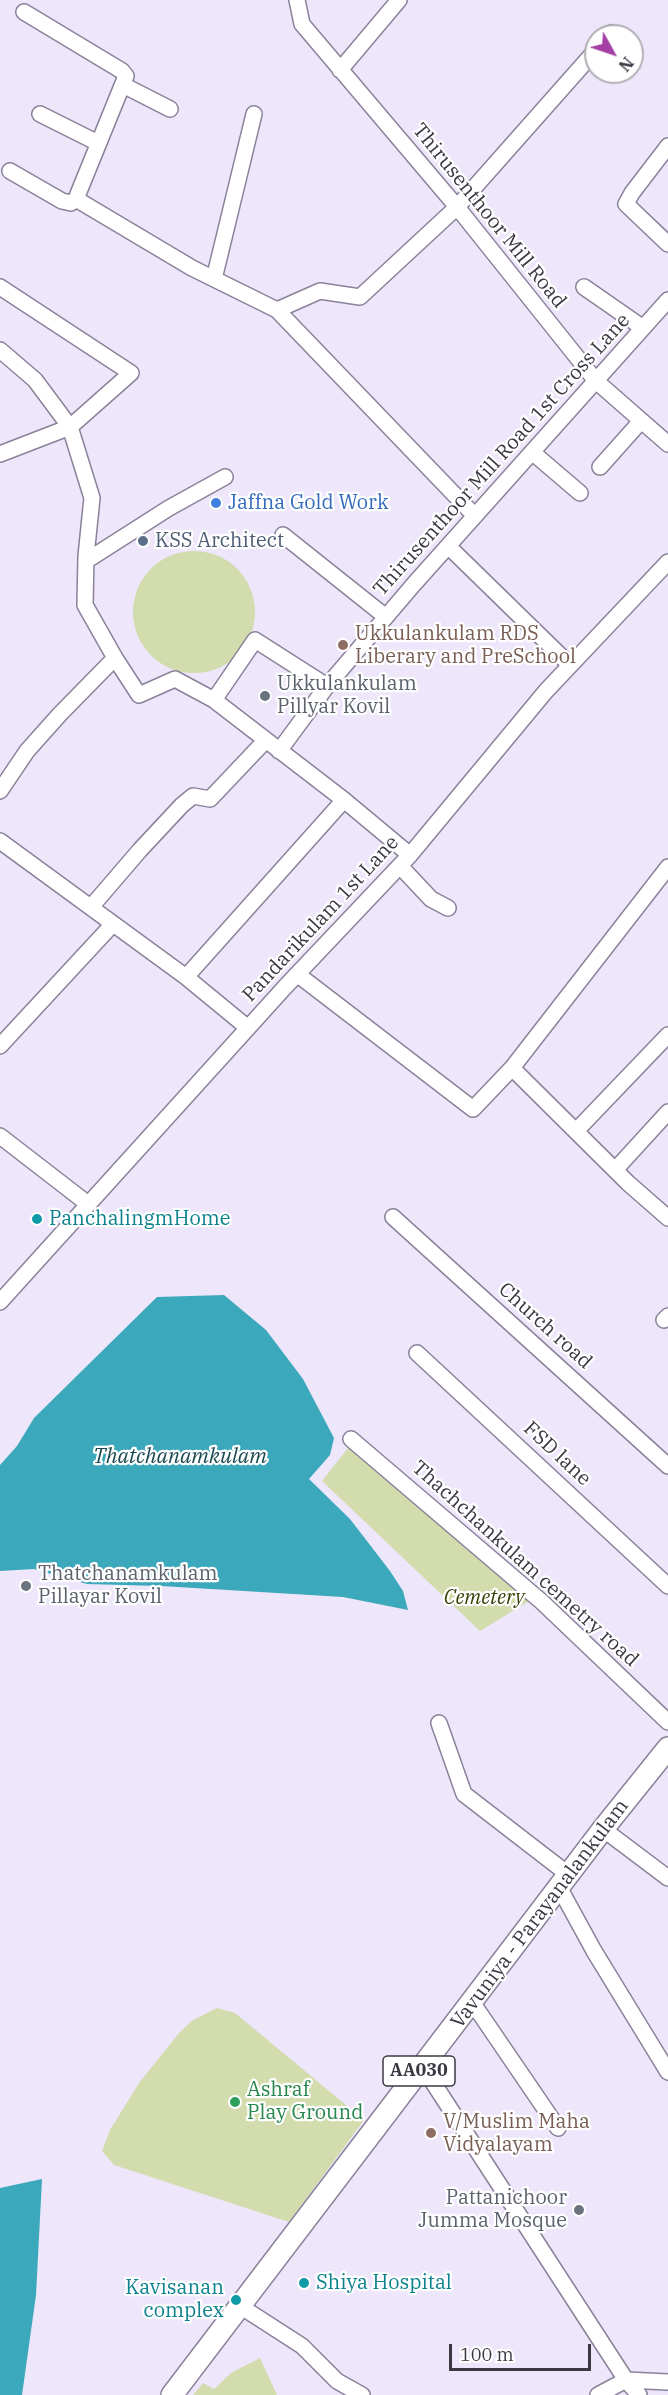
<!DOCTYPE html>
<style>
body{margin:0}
#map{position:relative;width:668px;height:2395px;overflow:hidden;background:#eee6fb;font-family:"IBM Plex Serif",serif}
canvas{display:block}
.north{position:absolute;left:584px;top:24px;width:60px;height:60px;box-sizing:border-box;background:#fff;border:2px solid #b1afb4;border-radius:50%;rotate:130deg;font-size:16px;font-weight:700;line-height:24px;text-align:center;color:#3c3843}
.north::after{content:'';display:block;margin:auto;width:21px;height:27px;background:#a43fa4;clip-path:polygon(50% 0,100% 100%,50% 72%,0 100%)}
.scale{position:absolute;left:449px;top:2344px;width:142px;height:27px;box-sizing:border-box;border:3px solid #3c3843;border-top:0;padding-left:8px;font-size:18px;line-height:21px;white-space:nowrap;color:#3c3843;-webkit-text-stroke:4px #fff;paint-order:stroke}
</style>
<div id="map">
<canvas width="668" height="2395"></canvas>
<div class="north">N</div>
<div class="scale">100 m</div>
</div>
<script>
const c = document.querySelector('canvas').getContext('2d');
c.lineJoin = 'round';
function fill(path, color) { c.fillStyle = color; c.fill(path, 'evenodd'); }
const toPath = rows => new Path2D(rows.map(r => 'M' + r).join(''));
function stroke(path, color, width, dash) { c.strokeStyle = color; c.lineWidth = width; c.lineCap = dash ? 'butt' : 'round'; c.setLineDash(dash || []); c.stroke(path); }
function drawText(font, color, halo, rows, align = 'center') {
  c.font = font + ' "IBM Plex Serif",serif'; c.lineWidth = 4.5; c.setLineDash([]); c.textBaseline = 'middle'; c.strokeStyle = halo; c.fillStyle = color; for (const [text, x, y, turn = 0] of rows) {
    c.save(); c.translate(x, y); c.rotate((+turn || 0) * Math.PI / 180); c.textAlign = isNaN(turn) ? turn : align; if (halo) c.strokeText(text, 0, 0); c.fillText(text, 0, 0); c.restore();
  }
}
fill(toPath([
 '133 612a61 61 0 1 1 122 0a61 61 0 1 1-122 0Z',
 [348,1448,529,1601,480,1631,322,1481],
 [217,2008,235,2013,364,2120,289,2222,114,2165,102,2151,110,2130,139,2083,179,2033,193,2020],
 [260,2358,277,2395,193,2395,203,2383,214,2389,231,2373]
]), '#d2dcad');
fill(toPath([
 [224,1295,266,1330,303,1379,334,1438,330,1455,309,1479,350,1519,390,1571,403,1591,408,1610,343,1597,161,1586,87,1584,34,1569,0,1571,0,1465,17,1446,34,1418,157,1297],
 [42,2179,36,2295,22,2395,0,2395,0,2188]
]), '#3ba8bb');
const minor = toPath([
 [297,0,302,24,457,207,596,381,668,444],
 [24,12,122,71,126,76,76,199,192,268,277,310],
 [609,36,611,33],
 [340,70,399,0],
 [123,85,170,109],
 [40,114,98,143],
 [668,146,632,193,626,204,668,244],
 [10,171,62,201,71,203,76,199],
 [214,279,254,114],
 [0,287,131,373,70,427,35,380,0,350],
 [584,287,643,328],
 [532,452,580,493],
 [0,454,70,427,92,498,86,556,85,605,115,658,139,695,175,679,214,700,344,800,410,855],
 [600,467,641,421],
 [475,516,277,310,320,291,360,297,457,207,596,50],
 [283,535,386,617],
 [448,546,570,665],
 [86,561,169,508,225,477],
 [214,700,255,640,327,686],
 [279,751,327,686,414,584,668,300],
 [0,791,27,751,60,714,115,658],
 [0,841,186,977,248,1028],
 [400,866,431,899,448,908],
 [91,907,140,850,182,805,193,796,210,799,265,741],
 [297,974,473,1109,512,1068,628,1183,668,1218],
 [186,977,344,800],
 [0,1046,113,924],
 [512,1068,668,867],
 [576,1131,668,1035],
 [0,1136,88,1204],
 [615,1170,668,1112],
 [393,1217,668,1466],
 [0,1302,285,987,410,855,546,691,668,562],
 [664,1320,668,1316],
 [417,1353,668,1586],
 [351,1439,542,1602,668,1722],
 [439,1723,464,1794,569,1875],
 [603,1829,668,1878],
 [559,1887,594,1951,668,2072],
 [472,2002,558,2128],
 [423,2067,626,2380,639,2395],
 [240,2306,302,2346,337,2381,362,2395],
 [598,2395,626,2380,668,2382]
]);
const highway = toPath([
 [172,2395,603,1829,668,1748]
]);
stroke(minor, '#8b829a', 18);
stroke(highway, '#8b829a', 24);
stroke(minor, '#fff', 15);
stroke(highway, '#fff', 21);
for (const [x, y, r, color] of [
 [216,503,6,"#3f7fe0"],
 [143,541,6,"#5c6f8a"],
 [343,645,6,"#8d6e63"],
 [265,696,6,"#6b7280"],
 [37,1219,6,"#0f9aa8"],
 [26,1586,6,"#6b7280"],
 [235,2102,6,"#2e9e5b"],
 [431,2133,6,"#8d6e63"],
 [579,2210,6,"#6b7280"],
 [304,2283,6,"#0f9aa8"],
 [236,2300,6,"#0f9aa8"]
]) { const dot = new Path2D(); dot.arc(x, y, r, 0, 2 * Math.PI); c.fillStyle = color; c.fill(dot); stroke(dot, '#fff', 2); }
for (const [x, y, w] of [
 [419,2071,72]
]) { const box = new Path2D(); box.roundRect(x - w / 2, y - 15, w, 30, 4.5); c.fillStyle = '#fff'; c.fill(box); stroke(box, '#3c3843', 1.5); }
drawText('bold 18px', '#3c3843', null, [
 ["AA030",419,2071]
]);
drawText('20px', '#3c3843', '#fff', [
 ["Thirusenthoor Mill Road",489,216,51],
 ["Thirusenthoor Mill Road 1st Cross Lane",502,455,-48],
 ["Pandarikulam 1st Lane",321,919,-47],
 ["Church road",545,1326,42],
 ["FSD lane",557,1454,43],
 ["Thachchankulam cemetry road",525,1564,42],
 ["Vavuniya - Parayanalankulam",540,1914,-53]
]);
drawText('20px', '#366cbe', '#fff', [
 ["Jaffna Gold Work",228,503]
], 'left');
drawText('20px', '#4e5e75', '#fff', [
 ["KSS Architect",155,541]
], 'left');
drawText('20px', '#785e54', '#fff', [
 ["Ukkulankulam RDS",355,634],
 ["Liberary and PreSchool",355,657],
 ["V/Muslim Maha",443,2122],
 ["Vidyalayam",443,2145]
], 'left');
drawText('20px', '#5b616d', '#fff', [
 ["Ukkulankulam",277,684],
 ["Pillyar Kovil",277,707],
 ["Thatchanamkulam",38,1574],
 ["Pillayar Kovil",38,1597],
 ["Pattanichoor",567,2198,"right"],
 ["Jumma Mosque",567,2221,"right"]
], 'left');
drawText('20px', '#0d838f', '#fff', [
 ["PanchalingmHome",49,1219],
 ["Shiya Hospital",316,2283],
 ["Kavisanan",224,2288,"right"],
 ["complex",224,2311,"right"]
], 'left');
drawText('italic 20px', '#394106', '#fff', [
 ["Cemetery",484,1598]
]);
drawText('20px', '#27864d', '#fff', [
 ["Ashraf",247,2090],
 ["Play Ground",247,2113]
], 'left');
drawText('italic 21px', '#1b4a52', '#fff', [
 ["Thatchanamkulam",180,1457]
]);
</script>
